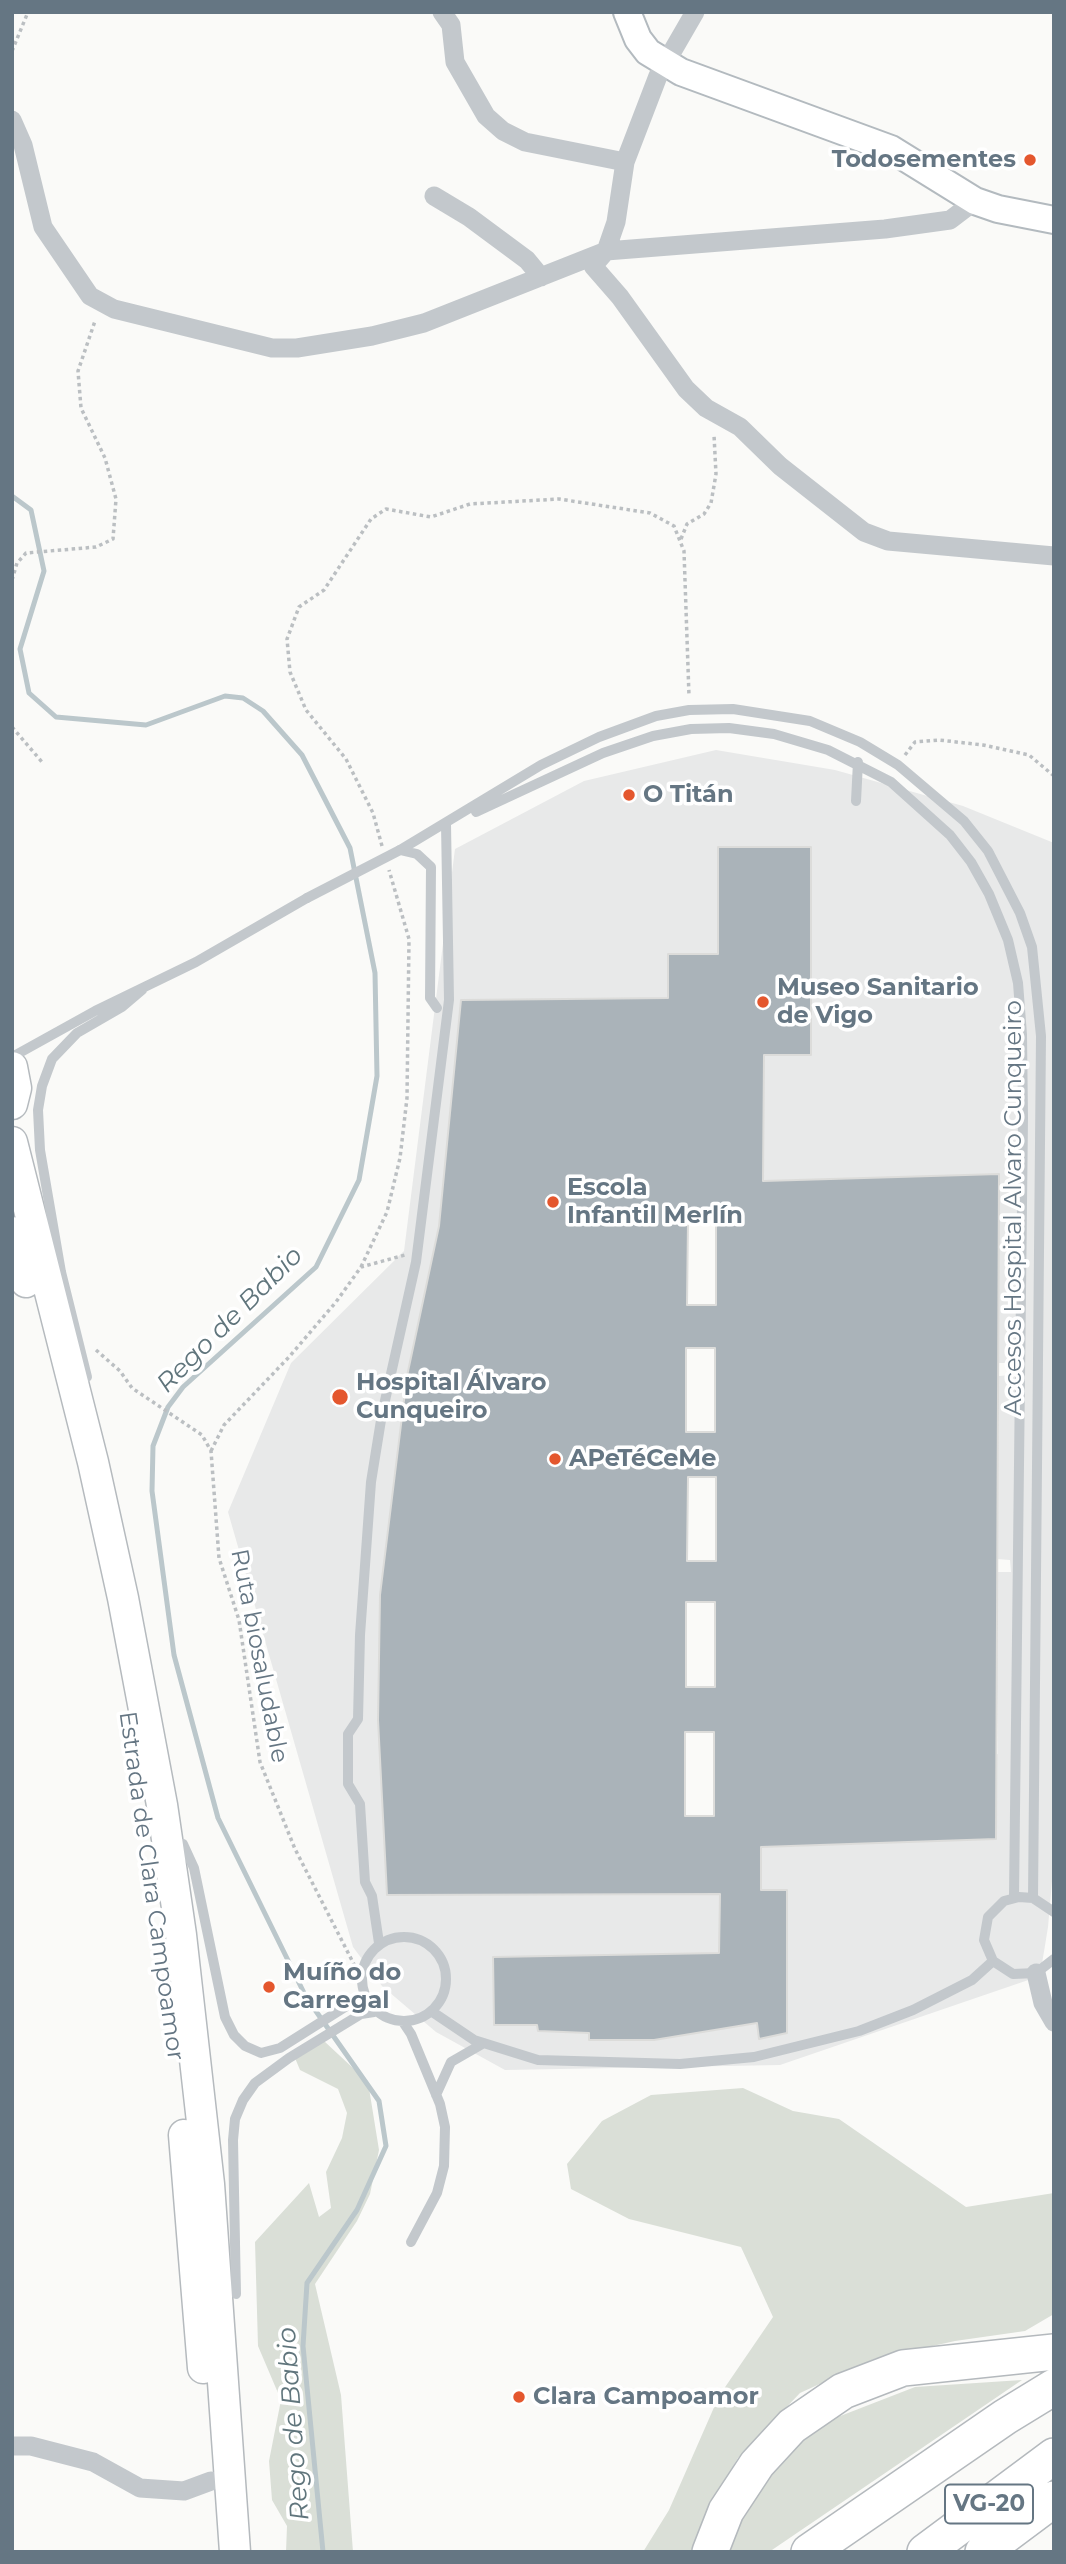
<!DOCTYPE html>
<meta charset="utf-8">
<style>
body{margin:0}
#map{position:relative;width:1066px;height:2564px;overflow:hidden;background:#fafaf8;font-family:Montserrat,sans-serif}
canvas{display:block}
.frame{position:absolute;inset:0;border:14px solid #657683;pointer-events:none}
</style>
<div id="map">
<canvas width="1066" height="2564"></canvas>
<div class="frame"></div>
</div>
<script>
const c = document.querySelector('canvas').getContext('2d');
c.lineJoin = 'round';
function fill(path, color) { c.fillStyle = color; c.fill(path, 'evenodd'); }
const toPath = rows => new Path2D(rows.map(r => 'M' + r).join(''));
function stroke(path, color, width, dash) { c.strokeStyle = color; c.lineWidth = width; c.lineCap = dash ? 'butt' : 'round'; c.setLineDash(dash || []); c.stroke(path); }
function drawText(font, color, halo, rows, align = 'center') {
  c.font = font + ' Montserrat,sans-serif'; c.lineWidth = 7; c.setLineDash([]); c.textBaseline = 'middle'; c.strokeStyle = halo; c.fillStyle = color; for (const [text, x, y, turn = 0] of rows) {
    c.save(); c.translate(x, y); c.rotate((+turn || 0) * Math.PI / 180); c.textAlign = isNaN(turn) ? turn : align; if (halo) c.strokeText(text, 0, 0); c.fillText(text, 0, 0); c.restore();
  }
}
fill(toPath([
 [716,750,835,770,963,806,1054,843,1054,1858,1048,1927,1040,1976,780,2065,505,2070,436,2032,382,1986,353,1947,228,1512,291,1363,404,1251,455,849,584,781],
 [811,848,811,1055,764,1056,763,1188,780,1180,999,1175,998,1363,1010,1363,1011,1375,999,1376,997,1559,1010,1560,1011,1572,998,1572,997,1668,899,1688,997,1687,998,1754,911,1755,996,1775,996,1839,779,1847,761,1823,761,1890,786,1890,757,2023,654,2040,589,2040,588,2033,539,2031,537,2025,494,2025,493,1957,719,1953,720,1894,387,1894,378,1720,380,1595,407,1376,439,1226,462,1000,668,998,668,954,718,954]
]), '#e8e9e9');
fill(toPath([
 [324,2041,368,2082,379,2150,370,2194,357,2221,315,2284,341,2395,353,2552,286,2552,287,2526,272,2500,269,2461,281,2400,258,2346,255,2242,309,2183,319,2217,331,2208,326,2172,342,2138,347,2113,338,2089,300,2070,295,2058],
 [743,2088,793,2111,839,2119,966,2207,1054,2193,1054,2314,1025,2331,955,2341,874,2359,800,2393,738,2458,704,2516,735,2520,776,2462,830,2420,915,2387,1022,2380,769,2552,643,2552,669,2510,719,2396,773,2317,741,2247,629,2219,571,2189,567,2164,602,2121,651,2095]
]), '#dadfd7');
stroke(toPath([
 [12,496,31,510,44,571,20,649,29,693,56,717,146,725,225,696,243,698,263,711,302,755,350,848,375,973,377,1076,359,1180,316,1267,183,1387,168,1407,153,1446,152,1491,174,1655,218,1818,306,1997,379,2101,386,2146,357,2210,307,2283,303,2346,323,2552]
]), '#bbc7cb', 5);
const building = toPath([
 [718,847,811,847,811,1055,764,1055,763,1181,999,1174,996,1839,761,1847,761,1890,787,1890,787,2033,759,2039,757,2023,654,2040,589,2040,589,2033,538,2031,537,2025,494,2025,493,1957,719,1953,720,1894,387,1895,378,1720,380,1595,407,1376,439,1226,461,1000,668,998,668,954,718,954,718,847],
 [688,1221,716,1221,716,1305,687,1305,688,1221],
 [686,1348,715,1348,715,1432,686,1432,686,1348],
 [688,1477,716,1477,716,1561,687,1561,688,1477],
 [686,1602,715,1602,715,1687,686,1687,686,1602],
 [685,1732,714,1732,714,1816,685,1816,685,1732]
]);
fill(building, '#aab3b9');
stroke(building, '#dcdcda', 2);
const secondary = toPath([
 [627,12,638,39,648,52,681,72,891,149,975,201,998,209,1054,220]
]);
const primary = toPath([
 [12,1067,16,1088,12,1104],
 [12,1142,93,1462,123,1598,162,1805,181,1935,209,2184,235,2552],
 [12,1232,26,1282],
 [184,2135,203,2368]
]);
const highway = toPath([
 [710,2552,726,2511,757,2464,792,2426,843,2391,903,2368,1054,2352],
 [809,2552,1005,2417,1054,2387],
 [925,2552,1054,2456],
 [983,2552,1054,2499]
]);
stroke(secondary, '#b3babf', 30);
stroke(primary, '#b5babe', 33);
stroke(highway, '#b4b9bd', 38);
stroke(toPath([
 [12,51,28,12],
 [681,539,687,524,704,514,711,503,716,474,714,435],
 [12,580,17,563,26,553,96,547,113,539,116,499,105,458,81,408,78,371,95,321],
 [12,727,42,762],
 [905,755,915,742,939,740,983,745,1029,755,1054,776],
 [382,846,373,813,346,759,306,710,290,672,287,639,299,607,324,590,371,519,386,509,431,517,470,504,559,499,650,513,674,526,684,551,689,696],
 [361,1267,387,1212,400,1158,407,1098,409,939,389,870],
 [96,1350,120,1371,132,1388,202,1435,211,1451,219,1558,239,1620,260,1762,295,1849,362,1980],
 [211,1451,224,1425,289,1357,336,1302,361,1267,405,1255]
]), '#bbbfc2', 3.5, [3.5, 3.5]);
stroke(toPath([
 [856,801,858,762],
 [476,812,603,753,653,736,691,729,729,728,774,734,828,750,891,782,950,835,971,862,989,894,1008,940,1018,983,1022,1035,1023,1118,1014,1897],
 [400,850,541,765,599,737,656,716,689,710,733,709,810,721,860,742,898,765,964,821,988,851,1020,913,1032,947,1041,1036,1033,1898],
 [400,850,417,854,431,867,430,998,437,1008],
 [12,1057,95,1011,196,962,307,898],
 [87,1377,61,1272,40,1150,38,1110,42,1086,52,1059,77,1033,122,1007,142,990],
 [183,1844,194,1868,225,2017,234,2035,245,2046,261,2053,280,2048,364,1995],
 [1054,1912,1033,1898,1019,1897,1004,1901,988,1917,984,1940,993,1961,1013,1974,1036,1973,1054,1959],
 '362 1979a42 42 0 1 1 84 0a42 42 0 1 1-84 0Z',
 [379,1943,372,1896,365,1882,360,1804,348,1784,348,1734,358,1719,360,1635,371,1482,382,1414,416,1262,449,1000,446,824],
 [431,2011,474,2040,538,2060,680,2064,754,2057,859,2031,913,2010,972,1980,993,1961],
 [403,2022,411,2034,440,2104,445,2127,444,2166,437,2193,411,2242],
 [436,2095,451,2062,484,2043],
 [236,2294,233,2140,235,2119,243,2100,255,2083,289,2058,361,2014,374,2012]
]), '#c3c8cc', 10);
stroke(toPath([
 [442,12,451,25,455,62,486,116,503,131,525,142,625,162],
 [695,12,658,76,625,162,616,222,606,251,593,266,620,297,686,389,706,408,740,427,780,466,864,532,888,541,1054,556],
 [12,120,23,145,43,227,90,296,114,309,272,348,297,348,372,336,424,323,606,251,885,229,950,220,975,201],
 [434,196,469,217,527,260,541,277],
 [1036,1973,1043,2003,1054,2022],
 [12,2446,31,2446,93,2462,140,2488,184,2491,211,2481]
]), '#c3c8cc', 19);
stroke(secondary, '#fff', 26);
stroke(primary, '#fff', 30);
stroke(highway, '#fff', 35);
stroke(toPath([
 [307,898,400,850]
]), '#c3c8cc', 10);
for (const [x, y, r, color] of [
 [1030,160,7,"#e4572e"],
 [629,795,7,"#e4572e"],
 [763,1002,7,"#e4572e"],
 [553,1202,7,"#e4572e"],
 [340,1397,9,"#e4572e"],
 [555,1459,7,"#e4572e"],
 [269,1987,7,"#e4572e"],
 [519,2397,7,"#e4572e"]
]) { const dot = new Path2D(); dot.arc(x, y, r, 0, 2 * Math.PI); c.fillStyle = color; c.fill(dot); stroke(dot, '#fff', 2.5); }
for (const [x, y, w] of [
 [989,2504,88]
]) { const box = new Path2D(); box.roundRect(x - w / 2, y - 19.5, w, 39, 5); c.fillStyle = '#fff'; c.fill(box); stroke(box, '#657683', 2); }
drawText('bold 23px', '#657683', null, [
 ["VG-20",989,2504]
]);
drawText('bold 24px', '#657683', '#fff', [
 ["Todosementes",1016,160,"right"],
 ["O Titán",643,795],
 ["Museo Sanitario",777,988],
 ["de Vigo",777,1016],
 ["Escola",567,1188],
 ["Infantil Merlín",567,1216],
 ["Hospital Álvaro",356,1383],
 ["Cunqueiro",356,1411],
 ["APeTéCeMe",569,1459],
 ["Muíño do",283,1973],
 ["Carregal",283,2001],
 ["Clara Campoamor",533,2397]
], 'left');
drawText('24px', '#657683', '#fff', [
 ["Accesos Hospital Alvaro Cunqueiro",1014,1208,-90],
 ["Ruta biosaludable",259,1656,79],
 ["Estrada de Clara Campoamor",151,1886,82]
]);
drawText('italic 26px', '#60757c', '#fff', [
 ["Rego de Babio",230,1320,-45],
 ["Rego de Babio",294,2424,-94]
]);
</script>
